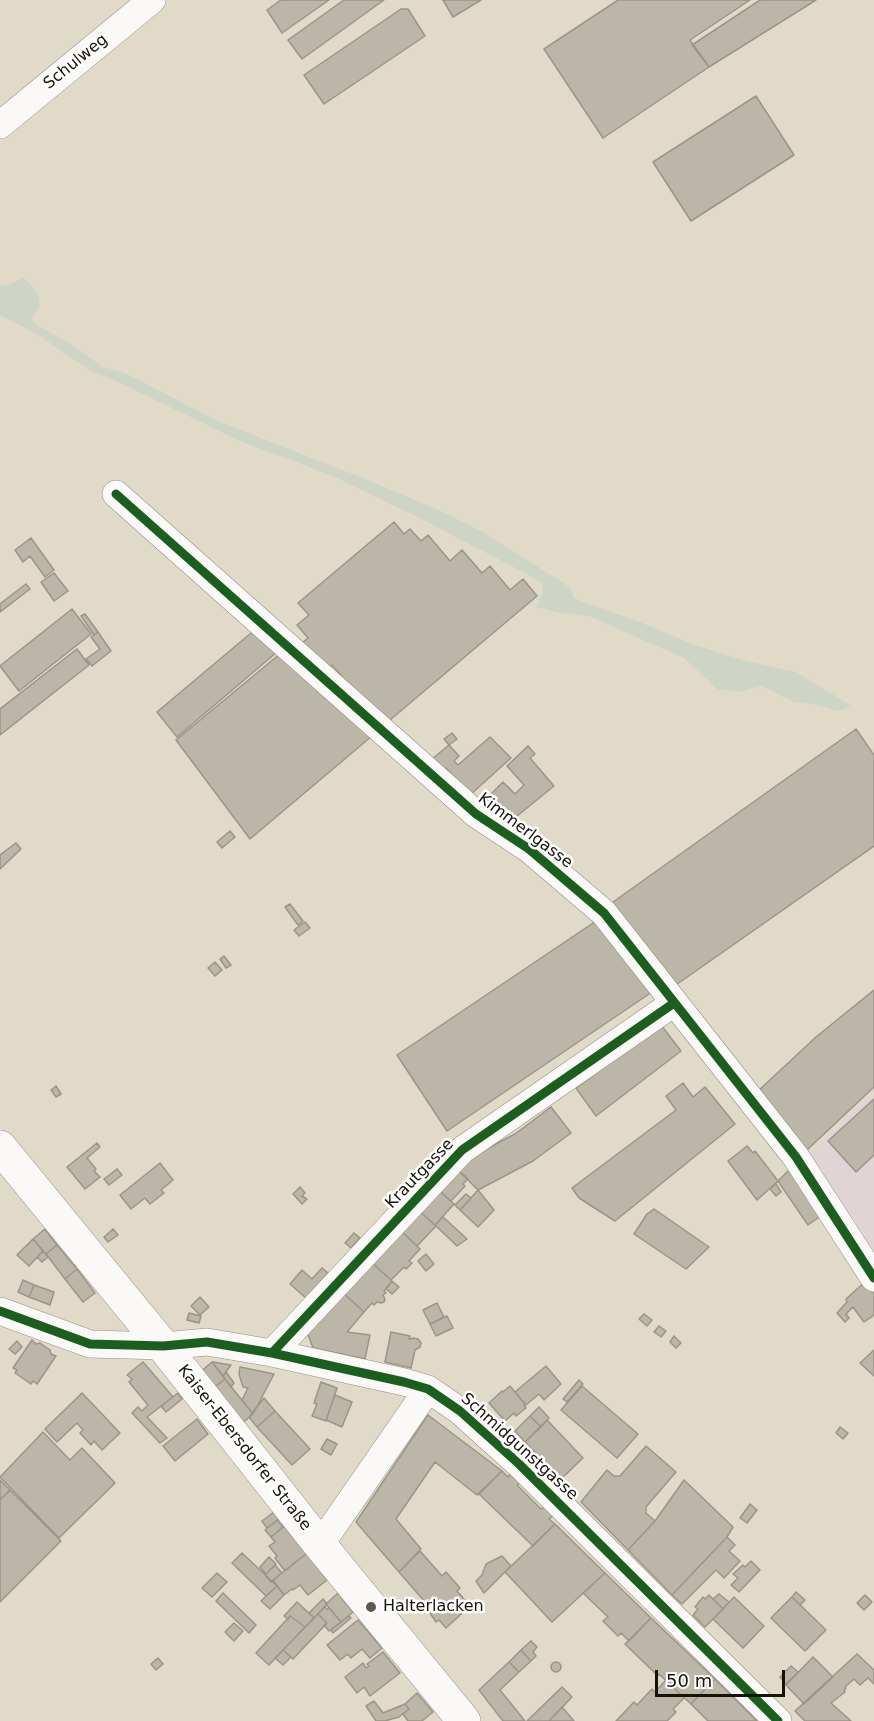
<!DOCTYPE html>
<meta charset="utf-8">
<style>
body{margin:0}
#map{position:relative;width:874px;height:1721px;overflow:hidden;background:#e1dac9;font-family:"DejaVu Sans",sans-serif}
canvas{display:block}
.scale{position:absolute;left:655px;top:1670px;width:130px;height:27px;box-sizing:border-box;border:3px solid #181308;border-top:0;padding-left:8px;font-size:18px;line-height:21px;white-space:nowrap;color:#181308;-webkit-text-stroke:4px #fff;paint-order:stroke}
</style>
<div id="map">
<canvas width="874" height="1721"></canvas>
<div class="scale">50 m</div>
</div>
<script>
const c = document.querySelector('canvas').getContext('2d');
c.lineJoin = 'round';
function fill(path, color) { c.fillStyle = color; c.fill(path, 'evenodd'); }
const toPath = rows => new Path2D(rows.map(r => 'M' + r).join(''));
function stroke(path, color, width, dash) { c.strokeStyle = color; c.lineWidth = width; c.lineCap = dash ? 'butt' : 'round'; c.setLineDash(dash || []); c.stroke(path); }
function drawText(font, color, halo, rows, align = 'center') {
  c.font = font + ' "DejaVu Sans",sans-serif'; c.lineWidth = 5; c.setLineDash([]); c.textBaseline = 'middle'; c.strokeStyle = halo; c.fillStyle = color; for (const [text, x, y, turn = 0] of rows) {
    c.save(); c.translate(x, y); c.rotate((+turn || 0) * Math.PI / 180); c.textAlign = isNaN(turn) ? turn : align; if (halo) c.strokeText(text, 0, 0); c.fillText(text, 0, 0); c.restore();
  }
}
fill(toPath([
 [874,1093,874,1264,809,1155]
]), '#e0d4d6');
fill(toPath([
 [23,278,30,284,39,297,40,307,32,317,34,323,69,343,103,367,125,373,218,421,363,478,441,511,483,532,571,588,573,598,642,623,695,645,750,662,796,672,850,705,845,710,833,710,808,703,794,702,762,686,738,692,717,689,684,658,589,616,557,612,536,607,543,593,542,583,525,573,421,519,333,476,240,441,116,381,91,371,35,333,0,315,0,286,10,284]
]), '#cfd5c6');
const building = toPath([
 [281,0,329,0,282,33,267,10,281,0],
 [344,0,384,0,302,59,288,40,344,0],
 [443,0,481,0,453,17,443,0],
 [618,0,750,0,690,40,709,67,603,138,544,49,618,0],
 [760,0,816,0,709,67,692,45,760,0],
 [401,9,408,9,425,36,324,104,304,75,401,9],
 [756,96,794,155,691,221,653,162,756,96],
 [394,522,404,534,410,529,421,541,428,535,450,561,462,550,482,573,490,566,510,590,523,579,537,596,384,725,332,665,325,671,302,643,308,638,297,625,309,615,298,603,394,522],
 [31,538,54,570,45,577,30,556,23,562,15,550,31,538],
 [54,573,68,591,54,601,41,582,54,573],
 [26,584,30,589,0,612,0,604,26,584],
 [72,609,91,634,19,691,0,666,72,609],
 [85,614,98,632,94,635,81,616,85,614],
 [257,628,277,652,177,737,157,712,257,628],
 [98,632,111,651,92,666,86,659,100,649,91,637,98,632],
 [77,649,89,665,0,735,0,709,77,649],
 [281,653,372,736,250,839,176,740,281,653],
 [856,729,874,755,874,846,673,987,606,907,856,729],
 [452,733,457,739,449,745,444,739,452,733],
 [490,737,511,758,470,795,446,768,442,771,432,759,449,745,459,756,454,761,458,765,490,737],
 [528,746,535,754,530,758,554,786,506,825,484,801,503,782,515,794,524,785,507,766,528,746],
 [230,831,235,837,222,848,217,842,230,831],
 [16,843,21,849,0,869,0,855,16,843],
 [290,904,303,921,298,925,285,907,290,904],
 [596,921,652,992,447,1131,397,1055,596,921],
 [305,922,310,928,299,936,294,930,305,922],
 [224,956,231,965,226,968,220,959,224,956],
 [215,962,222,970,215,976,208,968,215,962],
 [874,990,874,1087,807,1150,757,1092,816,1037,874,990],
 [661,1025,681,1051,596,1116,576,1088,661,1025],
 [683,1083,693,1097,705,1087,735,1124,615,1221,579,1198,572,1188,676,1110,666,1096,683,1083],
 [56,1086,61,1094,56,1097,51,1090,56,1086],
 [874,1099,874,1155,856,1172,828,1141,874,1099],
 [551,1107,571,1133,533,1161,478,1190,454,1166,515,1134,551,1107],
 [97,1143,100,1147,87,1158,96,1169,94,1171,100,1177,85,1189,67,1167,97,1143],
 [747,1146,753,1153,755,1151,778,1181,757,1200,728,1161,747,1146],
 [160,1163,173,1180,161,1190,164,1193,150,1204,145,1198,131,1209,120,1195,160,1163],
 [454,1166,468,1179,463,1184,465,1186,451,1201,435,1187,454,1166],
 [117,1169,122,1175,109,1185,104,1179,117,1169],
 [790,1169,822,1215,808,1225,778,1181,790,1169],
 [776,1184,781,1192,776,1196,770,1189,776,1184],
 [300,1187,305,1193,302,1196,307,1199,302,1204,293,1194,300,1187],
 [435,1187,454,1204,435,1225,416,1208,435,1187],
 [478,1190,494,1210,478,1227,460,1210,478,1190],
 [466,1194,471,1198,460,1210,455,1205,466,1194],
 [416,1208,436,1226,417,1246,398,1228,416,1208],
 [654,1209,709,1247,686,1269,634,1234,647,1214,654,1209],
 [443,1217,467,1239,457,1246,435,1225,443,1217],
 [398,1228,420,1249,409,1261,412,1263,406,1269,404,1267,391,1280,369,1260,398,1228],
 [45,1229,57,1245,46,1254,33,1239,45,1229],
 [113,1229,118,1235,108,1242,104,1237,113,1229],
 [354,1233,360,1238,351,1248,345,1243,354,1233],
 [33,1239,43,1251,29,1266,17,1255,33,1239],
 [57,1245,77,1269,65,1279,46,1254,57,1245],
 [43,1251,48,1257,42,1262,37,1257,43,1251],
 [426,1254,434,1264,426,1271,418,1261,426,1254],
 [369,1260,392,1281,384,1291,386,1293,383,1295,385,1299,384,1302,381,1303,377,1302,374,1305,372,1303,364,1312,341,1291,369,1260],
 [322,1268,328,1273,306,1298,290,1284,302,1270,312,1279,322,1268],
 [77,1269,95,1293,83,1302,65,1279,77,1269],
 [23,1280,34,1285,29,1297,18,1292,23,1280],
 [392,1281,399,1287,392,1294,386,1289,392,1281],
 [866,1281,874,1293,874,1315,864,1322,853,1307,846,1314,849,1318,845,1322,837,1313,847,1302,846,1299,866,1281],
 [34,1285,54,1292,50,1305,29,1297,34,1285],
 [341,1291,364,1312,347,1332,370,1335,365,1359,313,1348,306,1329,341,1291],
 [200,1297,209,1307,200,1315,191,1306,200,1297],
 [437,1303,444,1317,430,1324,423,1310,437,1303],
 [189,1313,201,1316,199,1323,187,1320,189,1313],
 [644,1314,652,1320,647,1326,639,1319,644,1314],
 [447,1316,453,1328,436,1336,430,1324,447,1316],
 [659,1326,666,1331,661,1337,654,1332,659,1326],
 [391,1332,410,1336,409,1339,411,1339,413,1338,418,1339,421,1343,420,1347,415,1350,411,1368,385,1362,391,1332],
 [674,1336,681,1343,676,1348,670,1342,674,1336],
 [32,1340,36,1344,40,1343,50,1350,51,1354,56,1356,37,1384,33,1381,31,1384,15,1373,17,1370,13,1368,32,1340],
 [17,1341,22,1347,15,1354,9,1349,17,1341],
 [874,1350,874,1376,860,1363,874,1350],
 [143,1362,173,1397,147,1417,167,1438,160,1443,132,1413,138,1407,142,1411,148,1405,129,1382,132,1379,127,1375,143,1362],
 [212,1362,225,1379,212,1389,199,1373,212,1362],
 [212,1362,213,1362,231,1365,223,1376,212,1362],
 [546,1366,561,1384,544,1400,539,1394,526,1405,515,1392,546,1366],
 [240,1367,274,1374,253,1414,242,1400,248,1388,243,1387,239,1374,240,1367],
 [226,1372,234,1383,231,1387,223,1376,226,1372],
 [225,1379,253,1414,240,1425,212,1389,225,1379],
 [579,1380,583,1384,567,1402,563,1399,579,1380],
 [321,1382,337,1388,326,1421,312,1416,317,1404,314,1403,321,1382],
 [510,1386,525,1404,524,1405,526,1408,516,1416,514,1413,505,1421,489,1403,502,1391,503,1392,510,1386],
 [582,1386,638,1434,617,1458,561,1410,582,1386],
 [82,1393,120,1433,102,1450,94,1441,91,1445,80,1433,83,1430,77,1423,57,1442,45,1429,82,1393],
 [178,1393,182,1399,166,1412,161,1406,178,1393],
 [335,1395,352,1402,342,1427,326,1420,335,1395],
 [264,1398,275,1411,257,1427,249,1417,264,1398],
 [539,1407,549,1418,541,1427,530,1416,539,1407],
 [275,1411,310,1449,292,1465,257,1427,275,1411],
 [428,1415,502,1471,477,1495,435,1462,396,1519,421,1549,399,1572,356,1522,428,1415],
 [530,1416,541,1427,525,1442,515,1431,530,1416],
 [197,1419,208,1434,175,1461,163,1446,197,1419],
 [547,1420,583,1458,561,1479,525,1442,547,1420],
 [840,1427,848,1433,843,1439,836,1433,840,1427],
 [43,1432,70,1460,82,1448,115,1483,59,1538,0,1477,43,1432],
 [327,1439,337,1444,331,1455,321,1449,327,1439],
 [646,1446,676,1472,646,1507,646,1513,655,1521,628,1550,581,1502,607,1470,614,1476,620,1476,646,1446],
 [502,1471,508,1477,510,1474,520,1483,517,1485,541,1509,544,1507,553,1516,549,1519,555,1524,533,1546,479,1494,502,1471],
 [0,1480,10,1490,0,1500,0,1480],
 [684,1480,733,1527,727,1537,672,1595,628,1550,655,1521,684,1480],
 [10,1490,61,1541,0,1602,0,1500,10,1490],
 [750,1504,757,1510,747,1523,740,1518,750,1504],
 [274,1512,279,1519,267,1528,262,1521,274,1512],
 [277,1520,283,1527,271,1537,265,1530,277,1520],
 [555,1524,605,1573,552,1622,505,1572,555,1524],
 [284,1526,307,1553,285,1571,275,1558,277,1556,269,1546,275,1542,271,1537,284,1526],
 [727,1537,735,1545,729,1551,740,1561,724,1578,716,1570,682,1604,672,1595,727,1537],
 [420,1551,442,1576,446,1572,460,1588,457,1591,470,1606,446,1628,439,1620,436,1622,423,1603,425,1602,399,1572,420,1551],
 [242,1553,277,1586,266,1596,232,1563,242,1553],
 [307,1553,327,1580,308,1595,300,1585,293,1590,292,1589,284,1595,273,1580,307,1553],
 [502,1556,511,1566,484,1593,476,1581,482,1575,486,1564,502,1556],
 [269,1557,276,1564,266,1574,260,1567,269,1557],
 [751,1561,760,1570,739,1592,731,1585,738,1578,733,1574,743,1565,745,1567,751,1561],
 [275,1565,282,1573,271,1582,265,1575,275,1565],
 [217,1573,227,1582,212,1597,202,1588,217,1573],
 [605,1573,651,1618,629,1641,621,1633,618,1636,603,1621,608,1617,583,1593,605,1573],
 [277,1586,284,1595,270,1609,261,1601,277,1586],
 [796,1592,805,1600,800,1605,792,1597,796,1592],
 [223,1593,256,1625,249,1633,216,1601,223,1593],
 [338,1593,353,1612,341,1622,326,1604,338,1593],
 [719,1594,729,1602,723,1609,713,1599,719,1594],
 [709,1595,723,1609,705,1627,693,1615,698,1609,695,1607,703,1597,705,1599,709,1595],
 [865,1595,872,1602,864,1610,857,1603,865,1595],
 [734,1597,764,1626,743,1648,713,1619,734,1597],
 [792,1597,826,1630,805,1651,771,1618,792,1597],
 [323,1599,327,1604,314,1618,309,1613,323,1599],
 [297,1602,314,1618,305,1627,290,1616,288,1619,284,1616,297,1602],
 [325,1607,327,1609,329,1608,341,1622,329,1631,324,1625,327,1623,318,1614,325,1607],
 [318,1614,327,1623,293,1659,283,1650,318,1614],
 [290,1616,305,1627,269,1665,256,1653,290,1616],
 [349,1616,351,1618,333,1633,331,1630,349,1616],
 [651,1618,715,1679,691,1704,659,1674,658,1676,625,1644,651,1618],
 [358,1620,382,1648,370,1658,362,1649,351,1658,348,1654,340,1660,327,1645,358,1620],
 [234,1623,243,1631,234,1641,225,1632,234,1623],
 [531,1641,537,1647,533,1652,536,1656,531,1661,521,1650,531,1641],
 [283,1650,291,1657,283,1665,275,1658,283,1650],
 [521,1650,531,1661,519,1672,509,1662,521,1650],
 [383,1652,400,1673,370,1696,364,1687,357,1693,345,1677,363,1663,366,1668,369,1666,367,1664,383,1652],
 [857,1654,874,1670,874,1684,868,1678,860,1685,854,1679,845,1687,846,1688,844,1691,845,1692,831,1703,851,1721,805,1721,795,1711,857,1654],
 [813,1657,833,1677,804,1704,786,1685,813,1657],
 [158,1658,163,1664,156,1670,151,1664,158,1658],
 [509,1662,519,1672,500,1690,525,1721,503,1721,479,1690,509,1662],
 '551 1667a5 5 0 1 1 10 0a5 5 0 1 1-10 0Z',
 [791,1666,798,1672,786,1684,780,1677,791,1666],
 [715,1679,757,1721,708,1721,691,1704,715,1679],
 [666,1680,684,1698,673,1709,676,1712,667,1721,616,1721,634,1702,637,1705,652,1689,655,1692,666,1680],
 [562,1687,572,1697,549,1721,527,1721,562,1687],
 [417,1693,433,1712,422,1721,408,1721,403,1714,409,1709,405,1704,417,1693],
 [374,1701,383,1713,405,1704,409,1709,399,1717,385,1721,376,1721,366,1706,374,1701],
 [562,1707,574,1721,549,1721,562,1707]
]);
fill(building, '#bcb6a9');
stroke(building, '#9a9588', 1.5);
const minor = toPath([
 [0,125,152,0],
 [116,494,476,814,529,849,604,913,796,1157,874,1278],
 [0,1311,90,1344,163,1346,207,1342,272,1353,404,1382,428,1389,460,1411,519,1464,778,1721],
 [272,1353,462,1150,674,1003],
 [320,1545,428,1389]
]);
const major = toPath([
 [0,1147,163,1346,320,1545,464,1721]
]);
stroke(minor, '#948f82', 28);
stroke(major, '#948f82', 34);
stroke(minor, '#faf9f7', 27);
stroke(major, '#faf9f7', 33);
stroke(toPath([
 [116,494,476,814,529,849,604,913,796,1157,874,1278],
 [0,1311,90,1344,163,1346,207,1342,272,1353,404,1382,428,1389,460,1411,519,1464,778,1721],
 [272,1353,462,1150,674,1003]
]), '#1b5e20', 9);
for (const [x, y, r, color] of [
 [371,1607,6,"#5e594c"]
]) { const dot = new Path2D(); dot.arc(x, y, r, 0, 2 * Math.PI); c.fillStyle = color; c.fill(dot); stroke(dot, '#fff', 2); }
drawText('16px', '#181308', '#fff', [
 ["Schulweg",76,62,-39],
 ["Kimmerlgasse",525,831,37],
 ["Krautgasse",420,1174,-46],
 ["Schmidgunstgasse",519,1447,42],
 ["Kaiser-Ebersdorfer Straße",244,1448,52]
]);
drawText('16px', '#181308', '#fff', [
 ["Halterlacken",383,1607]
], 'left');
</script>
